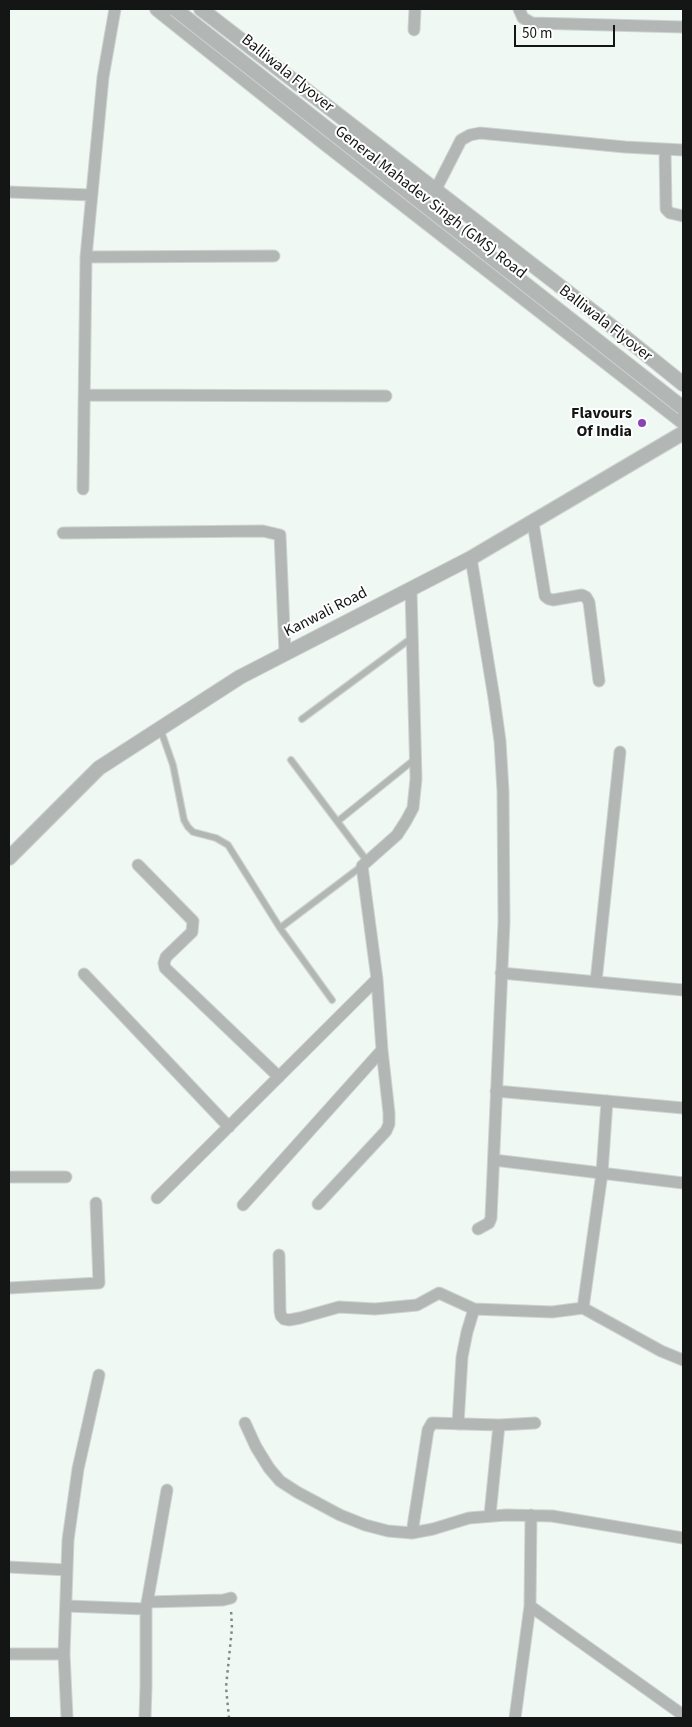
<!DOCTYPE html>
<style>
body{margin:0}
#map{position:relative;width:692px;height:1727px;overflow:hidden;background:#f0f8f3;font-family:"Source Sans 3",sans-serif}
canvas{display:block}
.frame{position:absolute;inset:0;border:10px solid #131614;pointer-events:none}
.scale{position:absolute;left:514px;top:25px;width:101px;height:22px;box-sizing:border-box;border:2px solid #131614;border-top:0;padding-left:6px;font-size:15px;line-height:18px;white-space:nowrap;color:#131614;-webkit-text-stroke:4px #fff;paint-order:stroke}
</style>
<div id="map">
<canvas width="692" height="1727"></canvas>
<div class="frame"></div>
<div class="scale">50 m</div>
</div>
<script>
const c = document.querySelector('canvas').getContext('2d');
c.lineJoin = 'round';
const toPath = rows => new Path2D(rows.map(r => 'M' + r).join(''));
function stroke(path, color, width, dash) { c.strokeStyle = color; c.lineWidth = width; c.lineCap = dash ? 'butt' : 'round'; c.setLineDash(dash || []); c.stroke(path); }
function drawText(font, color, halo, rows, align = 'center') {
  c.font = font + ' "Source Sans 3",sans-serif'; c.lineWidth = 4; c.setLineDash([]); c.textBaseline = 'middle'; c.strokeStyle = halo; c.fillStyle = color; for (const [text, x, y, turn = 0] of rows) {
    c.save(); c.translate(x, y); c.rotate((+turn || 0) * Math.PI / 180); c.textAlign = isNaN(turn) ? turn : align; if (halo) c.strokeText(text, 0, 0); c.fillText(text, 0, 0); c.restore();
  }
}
const service = toPath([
 [302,719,413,637],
 [160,728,173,765,184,820,188,827,193,832,216,838,228,845,280,928],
 [291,760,367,861],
 [338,821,415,759],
 [332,1000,280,928,362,866]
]);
const minor = toPath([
 [519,9,523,18,532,23,683,27],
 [414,30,415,9],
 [665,150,666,209,670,213,683,216],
 [435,191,461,140,470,135,480,133,625,147,683,150],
 [9,192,92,195],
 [86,257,274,256],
 [85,395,386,396],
 [83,489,86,257,103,77,115,9],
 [533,523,545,596,549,599,553,600,582,595,586,597,589,602,599,681],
 [63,533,263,531,280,535,285,653],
 [471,558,494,698,500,741,503,791,504,922,491,1218,489,1223,478,1229],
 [138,865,193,921,192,932,166,957,164,963,165,968,279,1077],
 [501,973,683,990],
 [84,974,229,1127],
 [596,982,620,752],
 [496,1091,683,1108],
 [494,1160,683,1183],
 [9,1177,66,1177],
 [157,1198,377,979],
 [318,1204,386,1131,389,1124,389,1113,382,1050],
 [243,1205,382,1050,377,979,362,866,397,835,406,821,413,808,416,779,411,590],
 [279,1255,280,1311,281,1316,284,1319,289,1320,300,1318,339,1307,375,1309,417,1305,439,1293,474,1309],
 [9,1288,99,1283,96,1203],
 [583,1308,602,1173,607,1101],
 [245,1423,256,1447,269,1468,280,1481,297,1492,340,1515,365,1525,388,1531,412,1533],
 [535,1423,499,1425,432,1423,428,1430,412,1533,433,1529,469,1518,506,1515,552,1516,683,1538],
 [458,1424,462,1357,467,1332,474,1309,552,1312,583,1308,661,1351,683,1360],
 [490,1515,499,1425],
 [9,1567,67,1570],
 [147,1602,223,1600,231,1598],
 [66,1606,146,1609,167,1490],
 [530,1606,683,1715],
 [9,1654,64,1654],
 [67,1718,64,1654,68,1540,78,1469,99,1375],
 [145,1718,146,1686,146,1609],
 [515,1718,530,1606,531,1515]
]);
const tertiary = toPath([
 [157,9,326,144,683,422],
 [201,9,600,317,683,384],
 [9,858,99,768,240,677,471,558,683,433]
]);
stroke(service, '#cdd4cf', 8);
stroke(minor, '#cdd4cf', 13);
stroke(tertiary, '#cdd4cf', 16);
stroke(toPath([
 [229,1718,226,1687,232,1628,231,1610]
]), '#838885', 2.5, [2.5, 4]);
stroke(service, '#b2b6b4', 5.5);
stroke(minor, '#b2b6b4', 11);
stroke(tertiary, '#b2b6b4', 14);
const tertiaryBridge = toPath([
 [175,9,683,408]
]);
stroke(tertiaryBridge, '#cdd4cf', 16, []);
stroke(tertiaryBridge, '#b2b6b4', 14);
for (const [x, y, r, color] of [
 [642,423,5,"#8b42b5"]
]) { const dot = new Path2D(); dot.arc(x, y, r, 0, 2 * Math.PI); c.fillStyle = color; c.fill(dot); stroke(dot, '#fff', 2); }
drawText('16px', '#131614', '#fff', [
 ["Balliwala Flyover",287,74,39],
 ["General Mahadev Singh (GMS) Road",430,203,38],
 ["Balliwala Flyover",605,324,38],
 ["Kanwali Road",326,613,-27]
]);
drawText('bold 16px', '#131614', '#fff', [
 ["Flavours",632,414],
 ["Of India",632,432]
], 'right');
</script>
